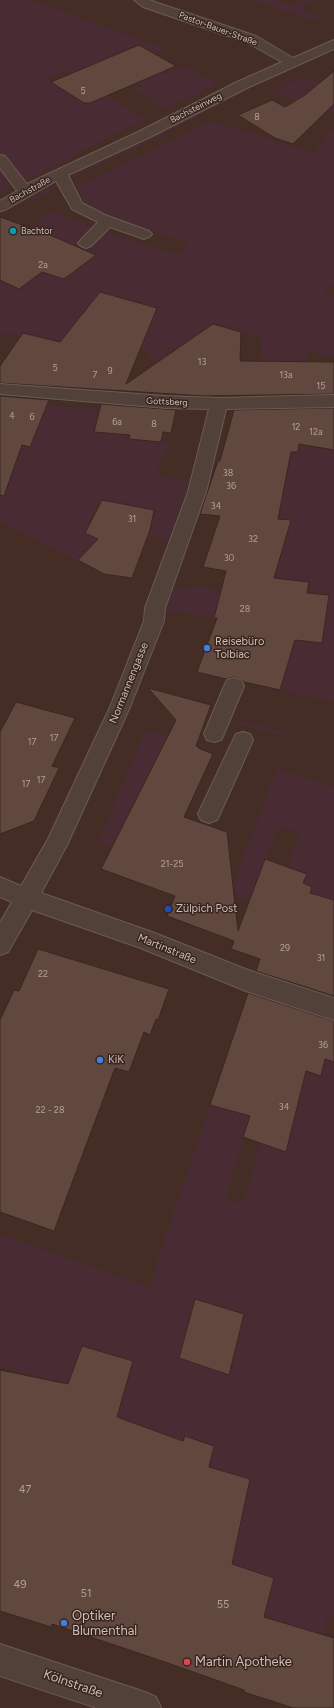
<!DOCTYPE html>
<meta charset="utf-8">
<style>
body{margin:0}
canvas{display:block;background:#432d25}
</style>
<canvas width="334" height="1708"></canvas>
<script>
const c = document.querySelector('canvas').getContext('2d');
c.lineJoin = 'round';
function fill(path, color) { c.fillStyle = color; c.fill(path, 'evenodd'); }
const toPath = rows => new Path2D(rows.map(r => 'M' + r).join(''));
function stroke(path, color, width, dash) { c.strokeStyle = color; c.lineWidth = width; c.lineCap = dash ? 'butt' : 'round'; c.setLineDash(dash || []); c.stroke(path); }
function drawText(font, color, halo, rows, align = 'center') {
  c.font = font + ' Figtree,sans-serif'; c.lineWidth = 3; c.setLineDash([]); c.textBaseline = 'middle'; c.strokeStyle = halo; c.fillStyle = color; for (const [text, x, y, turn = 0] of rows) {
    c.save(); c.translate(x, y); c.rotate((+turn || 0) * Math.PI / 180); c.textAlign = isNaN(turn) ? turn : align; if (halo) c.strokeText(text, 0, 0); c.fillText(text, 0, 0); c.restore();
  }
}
fill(toPath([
 [0,0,30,0,167,49,155,54,139,45,119,54,142,60,165,74,184,66,218,84,166,109,134,90,143,85,134,80,73,74,67,70,46,79,86,105,108,95,144,120,0,193],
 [252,0,275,0,294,5,301,0,314,0,301,10,321,17,316,21],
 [302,77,334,88,334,114,271,92],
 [196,114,201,115,137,148,73,178,71,175,111,157],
 [210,121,313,152,321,145,326,136,334,128,334,286,332,285,323,294,334,297,334,358,158,308,223,327,184,349,167,348,165,361,154,362,148,359,151,352,69,342,56,342,24,333,21,337,8,333,6,335,0,334,0,268,30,228,50,210,104,232,178,255,189,243,99,213,84,200,76,187],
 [51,184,58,186,34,202,26,198],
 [262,338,308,351,307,362,261,361],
 [46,405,99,409,95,432,127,435,127,439,171,443,155,473,189,483,168,542,148,535,157,511,116,503,98,502,85,533,110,544,90,554,82,563,0,522,0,469,11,443,30,447],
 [299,438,334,450,334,702,250,684,258,664,329,595,307,592,308,582,261,576,281,553,291,520,269,519,284,487,270,449,298,452],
 [200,586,221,590,214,618,164,610,173,588],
 [237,720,285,731,284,734,279,735,239,725,237,723],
 [146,730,168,736,133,805,127,821,111,847,98,842],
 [277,769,334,787,334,901,310,893,312,887,303,882,306,874,288,867,300,833,281,827,275,834,261,870,272,910,239,898,232,886],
 [325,1059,334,1062,334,1618,327,1617,324,1635,286,1624,278,1637,260,1632,274,1579,232,1564,250,1479,210,1467,214,1446,185,1436,159,1534,138,1425,117,1417,133,1361,82,1346,68,1384,0,1367,0,1234,149,1287,210,1105,250,1116,226,1199,242,1205,261,1143,286,1151,306,1071,321,1076]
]), '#492b33');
const building = toPath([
 [139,45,176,66,90,103,84,103,51,82,139,45],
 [334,71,334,104,293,144,275,138,238,115,272,100,285,107,305,95,334,71],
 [0,217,50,235,96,255,64,279,42,272,19,289,0,280,0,217],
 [100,292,157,308,126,384,213,324,241,332,240,361,334,362,334,394,204,396,0,383,0,366,23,333,60,342,100,292],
 [0,396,49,400,30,447,22,445,4,496,0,495,0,396],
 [101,404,176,410,171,433,163,432,161,442,129,439,130,435,94,432,101,404],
 [334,408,334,450,299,444,298,452,291,452,278,519,291,520,274,578,309,582,307,593,329,595,322,643,295,640,280,690,244,682,241,679,234,677,226,679,197,672,217,618,214,618,226,571,203,567,220,516,200,514,218,461,220,461,234,410,334,408],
 [102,500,154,510,150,530,132,578,104,574,78,560,98,539,85,533,102,500],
 [148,688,211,705,196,746,199,747,198,748,213,754,184,817,227,832,238,931,265,859,307,874,303,883,312,887,310,893,334,900,334,996,256,971,260,959,231,949,234,941,167,916,175,896,101,869,176,720,148,688],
 [16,702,75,718,52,766,59,768,34,821,0,834,0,732,16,702],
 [38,949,169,989,158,1020,156,1019,150,1035,144,1032,129,1072,115,1068,54,1231,0,1212,0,1020,14,990,19,991,38,949],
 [248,993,334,1021,334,1062,325,1059,321,1076,306,1071,286,1152,243,1137,250,1116,210,1105,248,993],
 [195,1299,244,1314,229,1375,179,1358,195,1299],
 [82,1346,133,1361,117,1417,183,1441,185,1436,214,1446,209,1467,250,1479,232,1564,274,1578,264,1617,334,1638,334,1708,293,1708,244,1692,244,1690,165,1662,52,1624,51,1627,0,1611,0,1370,68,1384,82,1346]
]);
fill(building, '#60483f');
stroke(building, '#392720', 1);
const minor = toPath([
 [134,0,149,0,256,36,293,58,334,40,334,49,247,88,148,138,68,175,82,203,105,215,149,231,152,234,149,237,144,239,110,227,91,246,86,248,81,246,78,243,98,222,72,209,56,181,5,210,0,211,0,201,17,191,0,168,0,155,5,156,27,184,138,132,237,82,282,62,246,42,143,7,134,0],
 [0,384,166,396,219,398,334,395,334,407,226,409,206,492,165,608,164,621,130,707,67,845,41,893,152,932,248,970,334,998,334,1020,246,991,138,947,32,910,8,952,0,955,0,923,12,902,0,897,0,877,21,886,48,839,110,707,144,621,145,608,188,492,209,409,166,408,0,394,0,384],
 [234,678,241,680,244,686,224,734,221,740,214,742,207,740,204,734,224,686,227,680,234,678],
 [243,732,250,734,253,740,220,814,217,820,209,823,201,820,198,814,233,740,236,734,243,732],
 [0,1644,145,1692,156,1697,161,1708,97,1708,0,1676,0,1644]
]);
stroke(minor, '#6c5b54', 2);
fill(minor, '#524139');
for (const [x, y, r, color] of [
 [13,231,4,"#0f9aa8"],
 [207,648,4,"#3f7fe0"],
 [168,909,4,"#1a4fb4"],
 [100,1060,4,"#3f7fe0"],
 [64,1623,4,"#3f7fe0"],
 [187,1662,4,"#e0444e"]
]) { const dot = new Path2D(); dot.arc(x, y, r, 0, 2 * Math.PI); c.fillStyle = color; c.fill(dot); stroke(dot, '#38251e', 1.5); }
drawText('9px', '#ccbdb6', '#38251e', [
 ["Pastor-Bauer-Straße",218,29,20],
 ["Bachsteinweg",196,108,-27],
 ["Bachstraße",30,190,-29],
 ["Gottsberg",167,402,3]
]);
drawText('9px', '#b1a098', null, [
 ["5",83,91],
 ["8",257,117],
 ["2a",43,265],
 ["13",202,362],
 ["5",55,368],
 ["9",110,371],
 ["7",95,375],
 ["13a",286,375],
 ["15",321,386],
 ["4",12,416],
 ["6",32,417],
 ["6a",117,422],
 ["8",154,424],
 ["12",296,427],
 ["12a",316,432],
 ["38",228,473],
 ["36",231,486],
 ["34",216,506],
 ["31",132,519],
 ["32",253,539],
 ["30",229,558],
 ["28",245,609],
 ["17",54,738],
 ["17",32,742],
 ["17",41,780],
 ["17",26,784],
 ["21-25",172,864],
 ["29",285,948],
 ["31",321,958],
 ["22",43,974],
 ["36",323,1045],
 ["34",284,1107],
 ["22 - 28",50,1110]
]);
drawText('9px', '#ccbdb6', '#38251e', [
 ["Bachtor",21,231]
], 'left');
drawText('11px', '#ccbdb6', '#38251e', [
 ["Reisebüro",215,642],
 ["Tolbiac",215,655],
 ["Zülpich Post",176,909],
 ["KiK",108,1060]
], 'left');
drawText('11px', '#ccbdb6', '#38251e', [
 ["Normannengasse",129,683,-68],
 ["Martinstraße",167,949,22]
]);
drawText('11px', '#b1a098', null, [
 ["47",25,1490],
 ["49",20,1585],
 ["51",86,1594],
 ["55",223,1605]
]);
drawText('13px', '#ccbdb6', '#38251e', [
 ["Optiker",72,1616],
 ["Blumenthal",72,1631],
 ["Martin Apotheke",195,1662]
], 'left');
drawText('13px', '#ccbdb6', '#38251e', [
 ["Kölnstraße",73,1684,19]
]);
</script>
